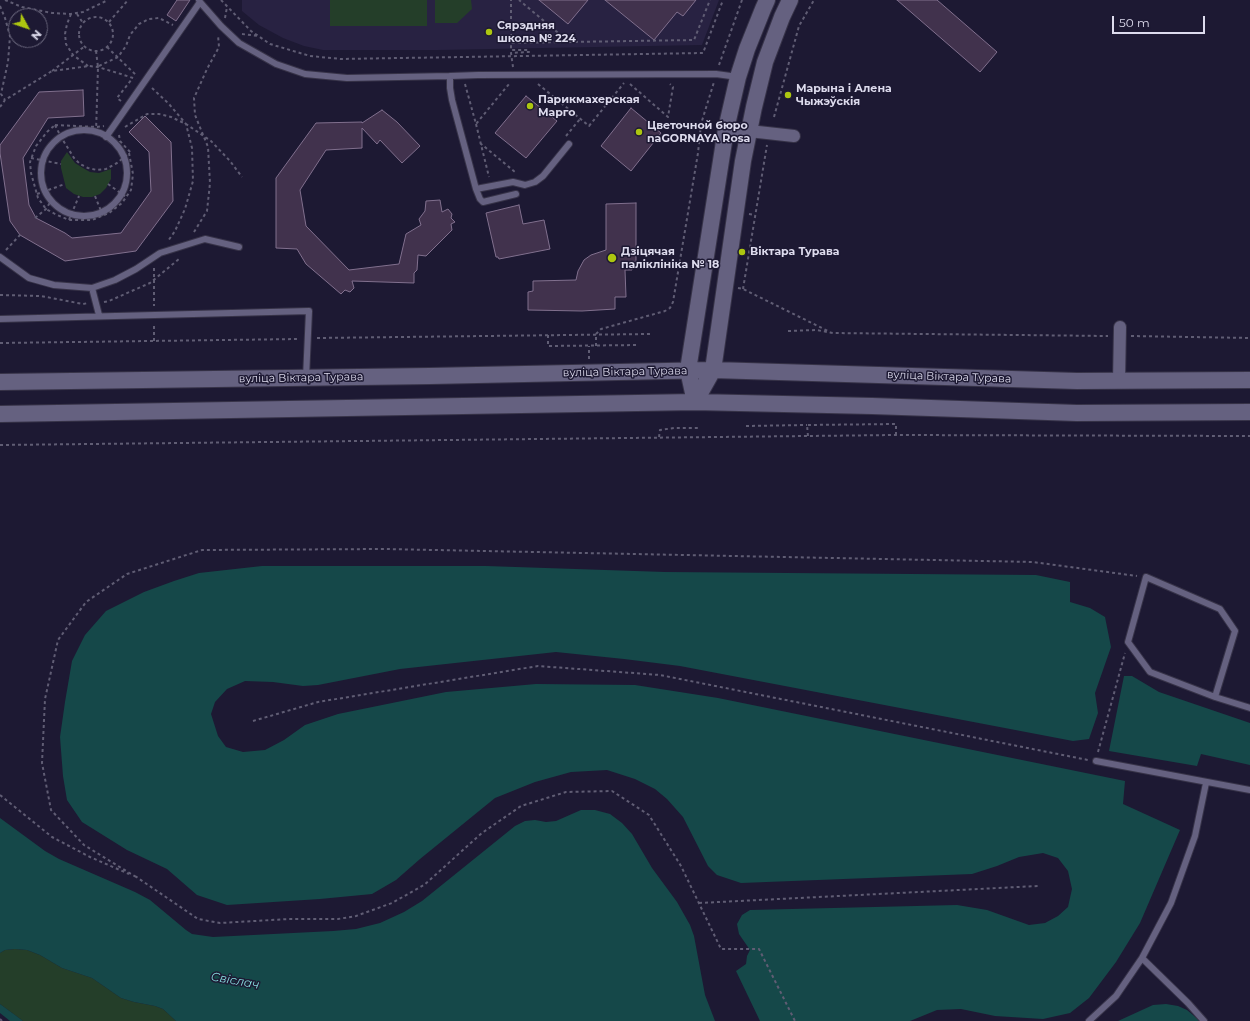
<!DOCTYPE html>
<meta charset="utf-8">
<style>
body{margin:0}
#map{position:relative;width:1250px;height:1021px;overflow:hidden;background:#1d1933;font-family:Montserrat,sans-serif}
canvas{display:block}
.north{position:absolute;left:8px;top:8px;width:40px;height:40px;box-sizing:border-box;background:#1d1933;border:1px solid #6a677d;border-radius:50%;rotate:130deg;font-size:11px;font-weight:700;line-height:16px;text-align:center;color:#dddbed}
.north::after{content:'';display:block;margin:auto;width:14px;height:18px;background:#adc610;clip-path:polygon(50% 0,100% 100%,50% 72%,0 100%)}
.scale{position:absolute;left:1112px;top:16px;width:93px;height:18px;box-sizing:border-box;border:2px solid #dddbed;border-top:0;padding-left:5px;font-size:12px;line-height:14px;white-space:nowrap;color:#dddbed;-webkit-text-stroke:3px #1d1933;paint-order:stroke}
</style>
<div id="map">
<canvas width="1250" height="1021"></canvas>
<div class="north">N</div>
<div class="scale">50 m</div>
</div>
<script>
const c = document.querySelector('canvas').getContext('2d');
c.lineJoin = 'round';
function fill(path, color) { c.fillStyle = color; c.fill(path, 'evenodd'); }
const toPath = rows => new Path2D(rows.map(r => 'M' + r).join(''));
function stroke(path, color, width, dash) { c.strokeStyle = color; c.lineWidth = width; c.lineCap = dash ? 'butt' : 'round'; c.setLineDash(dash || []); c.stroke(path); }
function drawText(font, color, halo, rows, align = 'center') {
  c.font = font + ' Montserrat,sans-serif'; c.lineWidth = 3; c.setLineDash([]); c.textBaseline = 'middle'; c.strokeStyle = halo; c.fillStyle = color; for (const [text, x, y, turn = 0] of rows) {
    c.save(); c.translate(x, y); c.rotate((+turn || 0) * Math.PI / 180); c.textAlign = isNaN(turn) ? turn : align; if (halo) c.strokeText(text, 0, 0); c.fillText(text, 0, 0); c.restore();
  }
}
fill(toPath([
 [242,0,719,0,702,45,438,50,323,50,304,46,283,38,259,25,242,11]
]), '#282242');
fill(toPath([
 [330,0,427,0,427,26,330,26],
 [435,0,471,0,472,9,457,23,435,23],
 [67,152,75,163,83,168,90,172,99,173,111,169,111,179,106,188,100,194,92,197,83,197,74,194,66,188,61,168,61,161],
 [15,949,27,950,40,955,62,968,92,978,121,998,134,1002,155,1006,163,1009,176,1021,23,1021,0,1004,0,953,5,950]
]), '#243e29');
fill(toPath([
 [262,566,486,566,665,572,1036,575,1070,582,1070,602,1090,608,1105,617,1111,647,1095,693,1098,713,1089,739,1073,741,680,666,624,659,556,652,400,669,318,685,303,686,273,682,245,681,227,689,215,702,211,714,218,736,226,747,243,752,265,750,284,740,305,725,338,714,446,692,536,684,635,685,718,698,1125,781,1123,804,1180,830,1140,923,1116,962,1089,998,1070,1013,1043,1019,995,1016,961,1009,937,1010,910,1021,760,1021,736,971,746,964,747,956,750,950,739,934,737,924,742,915,750,910,957,905,987,910,1029,925,1045,923,1058,916,1068,907,1072,889,1068,871,1058,858,1043,853,1019,857,997,866,972,874,741,883,717,875,708,866,683,817,667,799,655,789,635,779,607,770,571,772,535,782,495,798,420,859,396,880,372,894,320,899,227,905,197,895,167,869,127,850,82,822,67,800,63,776,60,737,65,702,72,661,85,635,106,611,144,592,174,581,199,573],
 [1124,676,1132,676,1159,692,1250,723,1250,765,1201,754,1197,766,1109,751],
 [581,810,595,810,610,814,622,823,632,834,652,868,677,902,690,925,694,936,705,995,715,1021,176,1021,163,1009,155,1006,134,1002,121,998,92,978,62,968,40,955,27,950,15,949,5,950,0,953,0,818,45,851,59,859,135,892,150,900,186,930,192,934,213,937,333,931,356,929,380,923,404,912,422,901,515,826,525,821,535,820,546,822,556,821],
 [0,1004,15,1015,23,1021,10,1021,0,1013],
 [1166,1004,1178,1006,1187,1010,1200,1021,1118,1021,1153,1005]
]), '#154849');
const building = toPath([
 [177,0,190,0,176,21,167,15,177,0],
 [539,0,588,0,568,24,539,0],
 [605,0,696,0,683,16,677,12,654,40,605,0],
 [897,0,937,0,997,52,980,72,897,0],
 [83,90,84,116,48,118,23,158,29,205,36,218,65,233,72,238,121,233,151,191,149,152,129,132,145,116,171,142,173,201,136,251,65,261,20,235,10,221,0,153,0,145,39,92,83,90],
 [526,96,557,121,526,158,495,133,526,96],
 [631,108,661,133,631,171,601,146,631,108],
 [382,110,397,122,420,146,402,163,380,140,377,144,362,128,362,148,326,150,300,190,306,226,349,270,399,264,406,234,421,225,419,219,425,211,426,201,440,200,442,212,448,209,452,214,451,218,455,222,451,224,452,230,426,256,418,255,417,270,414,273,414,283,352,281,354,288,350,292,345,290,341,294,306,264,297,249,276,248,276,178,316,123,362,122,362,123,382,110],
 [636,203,636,262,631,262,632,270,625,270,626,297,615,297,615,309,582,311,528,310,528,292,533,291,533,281,576,280,578,271,584,260,591,255,606,250,606,204,636,203],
 [519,205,523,224,544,220,550,249,499,259,498,257,496,257,486,213,519,205]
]);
fill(building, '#41324d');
stroke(building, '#81708e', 1);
const service = toPath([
 [200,2,221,26,239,43,276,64,305,74,347,78,450,76],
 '41 173a43 43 0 1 1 86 0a43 43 0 1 1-86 0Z',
 [106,137,200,2,199,0],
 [476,189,513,182,525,185,535,182,543,176,569,144],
 [516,194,483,202,480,199,476,189,452,100,450,88,450,76,478,75,716,74,738,77],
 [0,257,29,278,54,285,92,288,115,280,136,269,160,253,205,239,239,247],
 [92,288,99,315],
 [0,319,309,311,306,378],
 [1215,697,1150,672,1128,642,1146,577,1220,609,1235,631,1215,697,1250,708],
 [1096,761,1250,790],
 [1089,1021,1116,996,1142,958],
 [1204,1021,1188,1003,1142,958,1171,903,1195,836,1206,783]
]);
const minor = toPath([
 [749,131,794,136],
 [1119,381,1120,327]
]);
const tertiary = toPath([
 [726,129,749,131]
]);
const secondary = toPath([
 [0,382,430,376,713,370,1077,381,1250,380],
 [695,402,713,370,743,161,754,107,765,62,782,17,790,0],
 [695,402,688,370,726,129,738,77,747,49,763,9,767,0],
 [0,414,695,402,872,406,1077,413,1250,412]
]);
stroke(service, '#373348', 8);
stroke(minor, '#373348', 14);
stroke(tertiary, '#373348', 16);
stroke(secondary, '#373348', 18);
stroke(toPath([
 [5,0,22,7,52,13,71,14,83,12,108,0],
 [221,0,251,31,270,44,310,56,341,59,703,53,723,0],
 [0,6,5,18,10,36,8,62,1,94,5,100],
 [71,14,67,24,65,34,66,44,73,55,88,66],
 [77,14,83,23],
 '79 34a17 17 0 1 1 34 0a17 17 0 1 1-34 0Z',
 [225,18,227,7],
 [109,22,128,0],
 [242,34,258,36],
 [569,42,694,40,710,0],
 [511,43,511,0],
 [107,47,137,76],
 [96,51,98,67,96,132],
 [719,65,742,0],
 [99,66,118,57,126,46,130,35,139,24,149,19,159,18,173,25],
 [513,67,511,53,529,52,529,50,511,50,511,43,569,42,519,0],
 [52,71,85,46],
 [465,84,476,124,509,84],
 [538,84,589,126,624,83],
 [630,84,668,117,673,87,670,84],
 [152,88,169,104,186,124,192,148,193,181,185,209,175,231,168,241],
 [121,101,117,98,132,79],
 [0,107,5,100,52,71,60,70,89,66,98,67,121,74,136,79],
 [774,117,799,26,814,0],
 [476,124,489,177],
 [55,125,61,137,74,158,80,164,88,168,97,170,106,169,117,163,129,153,133,174,131,190,122,203,109,213,92,220,69,220,55,214,46,209,38,198,31,173,30,162,36,146,47,132,55,125],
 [55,125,97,127,104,126],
 [125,127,147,114,159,114,171,117,186,124,211,141,230,161,242,177],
 [119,135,120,141,131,153],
 [566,136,580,119],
 [480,143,515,172,513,172],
 [31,158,61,164],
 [108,184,126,197],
 [37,194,65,184],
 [95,196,103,216],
 [749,214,755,215],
 [35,218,46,209,51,201],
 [69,220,79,196],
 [194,232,207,211,210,183,208,147,195,115,194,98,207,69,219,47,218,35],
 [6,250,20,235],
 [154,268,154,306],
 [738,288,743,289,830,332],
 [743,289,767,145],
 [0,295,41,296,83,304,88,303],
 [104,302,109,301,150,283,179,259,180,257],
 [788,331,816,330,833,333,1108,336],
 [548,335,548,346,639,345],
 [1131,336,1250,338],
 [317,338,651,334],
 [154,341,154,324],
 [0,343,299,339],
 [596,346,596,334,601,329,665,311,670,308,673,302,698,153,701,124,714,82],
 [589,359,589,346],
 [746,426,807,425],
 [808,436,807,425,896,424,896,435],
 [659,437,660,430,674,428,699,428],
 [0,445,896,435,1250,436],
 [253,721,318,702,538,666,660,675,1088,760],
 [1098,752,1125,653],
 [0,795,52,837,90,857,129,874],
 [135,876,198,919,220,923,289,919,338,919,356,916,392,903,424,885,482,833,521,806,566,792,612,791,649,815,681,866,721,949,759,949,795,1021],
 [136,877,84,845,51,810,42,763,45,699,58,640,86,602,127,574,202,550,385,549,1033,562,1137,576],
 [699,903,1038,886],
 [0,1019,2,1021]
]), '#605d74', 2, [3, 3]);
stroke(service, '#656180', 6);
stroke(minor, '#656180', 12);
stroke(tertiary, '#656180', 14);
stroke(secondary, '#656180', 16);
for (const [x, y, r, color] of [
 [489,32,4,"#adc610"],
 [788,95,4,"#adc610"],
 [530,106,4,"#adc610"],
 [639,132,4,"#adc610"],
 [742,252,4,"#adc610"],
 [612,258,5,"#adc610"]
]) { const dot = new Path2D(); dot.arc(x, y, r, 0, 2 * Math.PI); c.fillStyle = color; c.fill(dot); stroke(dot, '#1d1933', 1.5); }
drawText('bold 11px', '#dddbed', '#1d1933', [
 ["Сярэдняя",497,26],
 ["школа № 224",497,39],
 ["Марына і Алена",796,89],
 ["Чыжэўскія",796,102],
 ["Парикмахерская",538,100],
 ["Марго",538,113],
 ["Цветочной бюро",647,126],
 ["naGORNAYA Rosa",647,139],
 ["Дзіцячая",621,252],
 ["паліклініка № 18",621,265],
 ["Віктара Турава",750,252]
], 'left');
drawText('11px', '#dddbed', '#1d1933', [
 ["вуліца Віктара Турава",625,372,-1],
 ["вуліца Віктара Турава",949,377,2],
 ["вуліца Віктара Турава",301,378,-1]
]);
drawText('italic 12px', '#83d8da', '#1d1933', [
 ["Свіслач",235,981,10]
]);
</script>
